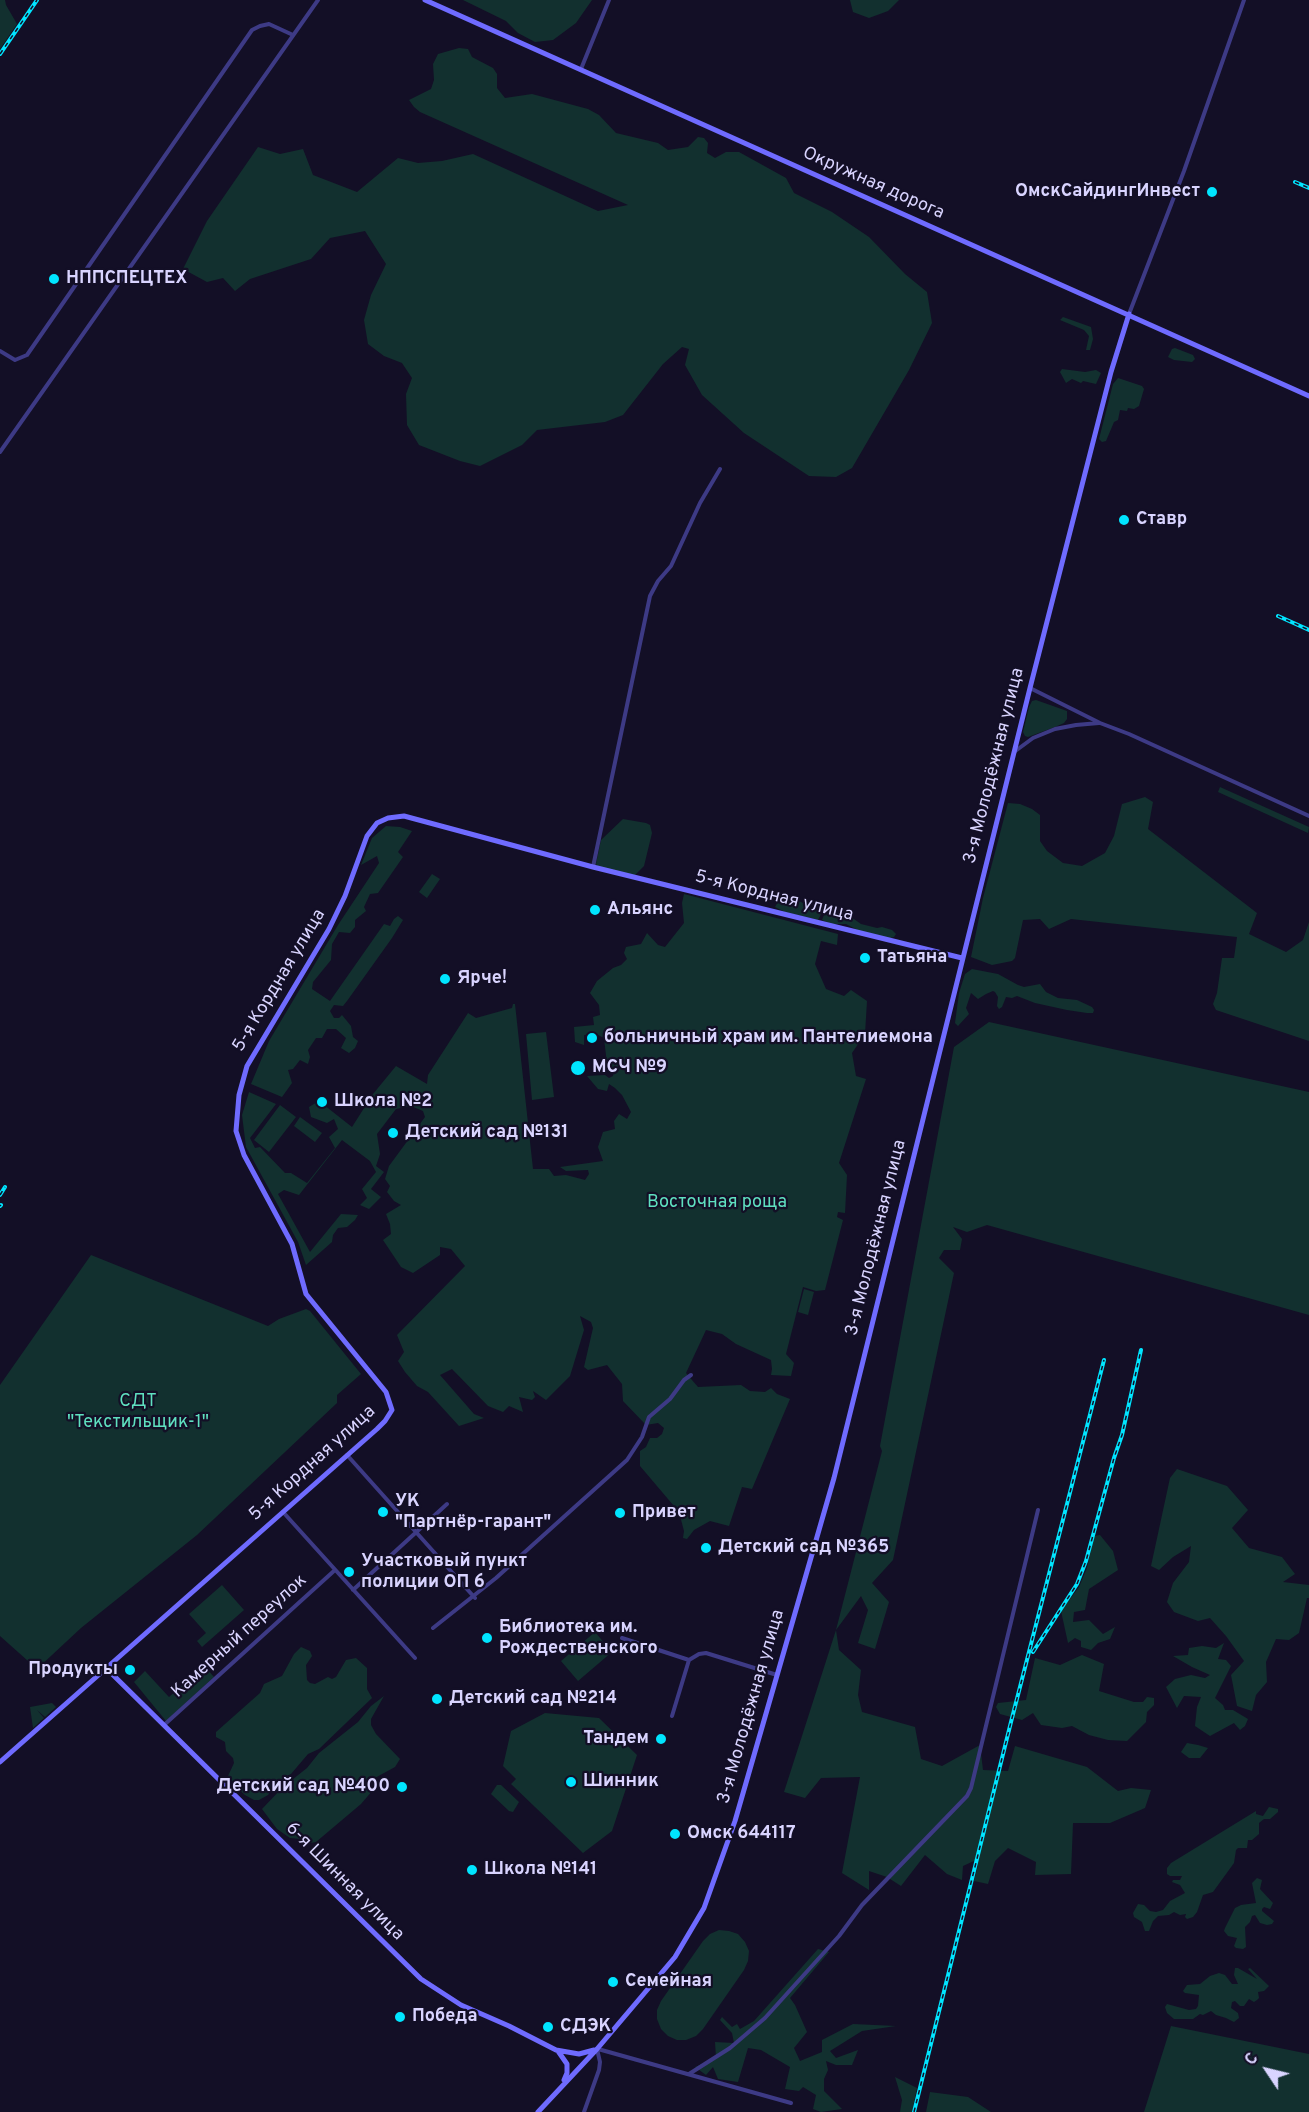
<!DOCTYPE html>
<meta charset="utf-8">
<style>
body{margin:0}
#map{position:relative;width:1309px;height:2112px;overflow:hidden;background:#130f26;font-family:Overpass,sans-serif}
canvas{display:block}
.north{position:absolute;left:1237px;top:2040px;width:60px;height:60px;-webkit-text-stroke:4px #130f26;paint-order:stroke;rotate:305deg;font-size:16px;font-weight:700;line-height:24px;text-align:center;color:#d9d4ff}
.north::after{content:'';display:block;margin:auto;width:21px;height:27px;background:#d9d4ff;clip-path:polygon(50% 0,100% 100%,50% 72%,0 100%)}
</style>
<div id="map">
<canvas width="1309" height="2112"></canvas>
<div class="north">С</div>
</div>
<script>
const c = document.querySelector('canvas').getContext('2d');
c.lineJoin = 'round';
function fill(path, color) { c.fillStyle = color; c.fill(path, 'evenodd'); }
const toPath = rows => new Path2D(rows.map(r => 'M' + r).join(''));
function stroke(path, color, width, dash) { c.strokeStyle = color; c.lineWidth = width; c.lineCap = dash ? 'butt' : 'round'; c.setLineDash(dash || []); c.stroke(path); }
function drawText(font, color, halo, rows, align = 'center') {
  c.font = font + ' Overpass,sans-serif'; c.lineWidth = 4.5; c.setLineDash([]); c.textBaseline = 'middle'; c.strokeStyle = halo; c.fillStyle = color; for (const [text, x, y, turn = 0] of rows) {
    c.save(); c.translate(x, y); c.rotate((+turn || 0) * Math.PI / 180); c.textAlign = isNaN(turn) ? turn : align; if (halo) c.strokeText(text, 0, 0); c.fillText(text, 0, 0); c.restore();
  }
}
fill(toPath([
 [0,0,5,0,6,5,17,24,0,49],
 [463,0,592,0,576,23,553,40,535,42,518,33,506,21],
 [850,0,899,0,888,11,869,18,853,12],
 [459,48,468,49,472,57,493,68,497,74,497,88,505,98,532,94,588,109,599,115,616,133,658,143,668,150,688,147,698,137,704,138,708,143,707,153,715,158,726,152,739,152,786,178,794,193,832,212,869,237,905,274,927,292,932,323,909,370,852,468,836,477,809,476,744,433,702,395,685,365,689,349,682,347,663,364,623,415,605,422,537,430,522,445,480,466,460,461,419,445,407,425,406,394,412,378,402,363,384,356,368,344,364,320,371,295,386,264,365,231,330,238,311,259,250,279,235,291,223,278,207,282,183,269,207,221,258,147,280,154,303,149,313,175,357,192,398,158,418,163,442,161,473,154,598,211,628,205,420,112,414,107,409,100,431,89,434,80,433,64,438,54],
 [1063,317,1091,327,1093,339,1090,350,1086,350,1089,336,1084,330,1060,320],
 [1175,348,1193,355,1195,359,1192,362,1174,360,1168,357,1172,349],
 [1062,369,1085,372,1096,370,1101,373,1096,384,1083,381,1081,383,1072,379,1066,383,1060,372],
 [1118,378,1142,386,1144,389,1139,406,1134,409,1128,408,1127,411,1120,410,1118,420,1114,422,1106,441,1102,442,1099,439,1113,384],
 [1036,700,1067,711,1067,719,1064,723,1055,727,1028,737,1025,736,1023,732,1029,707,1032,701],
 [1220,787,1309,827,1308,833,1218,792],
 [1145,797,1153,802,1148,829,1257,913,1249,934,1286,952,1303,940,1309,922,1309,1041,1216,1010,1213,1004,1217,993,1222,958,1234,958,1237,937,1071,919,1049,929,1040,919,1023,920,1015,958,1012,961,992,965,971,957,983,898,1008,803,1020,804,1032,809,1040,815,1040,841,1047,851,1063,863,1082,866,1105,853,1114,836,1122,804],
 [623,819,646,823,650,825,652,833,644,866,634,876,598,867,596,864,601,840],
 [386,826,400,827,412,831,398,852,403,857,378,893,370,894,364,907,366,911,355,920,355,927,350,933,339,932,332,944,331,960,313,982,312,989,330,1001,384,924,390,926,394,919,398,916,403,920,392,938,347,1001,343,1006,334,1005,330,1011,334,1018,339,1018,342,1015,351,1026,353,1037,358,1041,355,1048,349,1053,341,1048,346,1038,336,1029,327,1029,322,1038,316,1038,308,1050,310,1057,308,1064,300,1060,293,1069,288,1070,292,1083,282,1097,251,1084,269,1041,338,925,379,863,377,856,361,865,372,838],
 [432,874,440,879,427,898,419,892],
 [684,894,838,934,837,945,821,941,815,964,826,989,844,996,851,990,867,1001,865,1034,852,1053,856,1076,866,1079,839,1163,847,1175,845,1213,838,1212,837,1217,843,1220,825,1290,816,1291,803,1287,786,1354,794,1363,791,1376,771,1375,772,1369,771,1360,736,1344,722,1334,706,1330,686,1373,698,1387,741,1385,750,1391,765,1392,771,1388,777,1394,790,1399,752,1489,742,1487,729,1526,710,1521,694,1530,687,1539,683,1538,684,1531,679,1512,640,1466,640,1451,646,1447,650,1438,657,1438,662,1434,664,1428,658,1423,646,1425,623,1401,622,1384,607,1365,588,1370,584,1367,593,1328,591,1322,580,1316,584,1330,570,1376,546,1400,533,1391,535,1397,532,1400,519,1397,523,1412,509,1406,503,1412,488,1406,452,1369,440,1375,474,1414,484,1418,459,1426,428,1392,417,1386,405,1372,398,1361,404,1352,397,1335,465,1266,451,1249,440,1247,440,1255,413,1273,401,1267,383,1240,391,1234,390,1224,386,1214,401,1205,394,1201,387,1192,390,1186,385,1179,389,1166,425,1117,423,1111,411,1106,396,1109,377,1134,380,1154,376,1166,384,1172,371,1189,381,1197,369,1209,360,1205,367,1198,362,1189,376,1172,370,1161,342,1140,299,1195,284,1190,278,1194,310,1252,341,1214,358,1215,355,1220,347,1227,338,1228,333,1235,332,1242,306,1265,298,1242,246,1147,242,1115,249,1092,276,1104,250,1138,255,1148,260,1147,285,1173,291,1173,307,1183,335,1148,329,1137,338,1129,334,1119,327,1123,311,1117,309,1107,319,1101,352,1127,373,1094,396,1066,427,1084,428,1075,468,1013,476,1018,512,1008,513,1004,515,1004,533,1169,549,1169,554,1176,566,1175,585,1180,589,1174,588,1170,566,1171,560,1167,603,1161,598,1147,603,1132,615,1129,614,1121,619,1114,627,1119,631,1112,622,1095,615,1088,609,1084,607,1091,598,1089,587,1076,605,1075,609,1078,613,1076,614,1069,607,1064,604,1038,596,1034,584,1035,584,1045,575,1042,574,1027,594,1025,593,1017,600,1015,599,1005,590,993,597,981,613,968,621,965,627,959,624,953,626,947,641,944,647,933,658,945,665,947,684,923,682,903],
 [779,900,799,901,819,911,821,914,818,920,785,912,775,907],
 [828,914,851,917,861,924,877,928,882,927,892,930,896,934,894,937,887,939,867,935,846,924,831,924,822,920,824,915],
 [972,969,998,974,1018,985,1024,987,1040,984,1046,992,1058,998,1077,1000,1092,1007,1094,1010,1093,1013,1087,1013,1067,1010,1035,1003,1017,996,1012,998,1006,997,1002,1007,999,1009,997,1006,998,997,995,992,993,991,986,994,978,999,971,993,966,1008,969,1014,958,1026,955,1023,959,993,965,974],
 [989,1022,1309,1092,1309,1315,987,1225,967,1232,953,1227,962,1239,960,1250,944,1250,939,1258,954,1273,893,1560,872,1583,889,1602,875,1649,858,1643,868,1610,861,1596,836,1630,839,1650,861,1670,858,1695,862,1712,915,1727,921,1759,942,1766,980,1745,983,1770,1008,1771,1015,1746,1087,1767,1118,1791,1131,1788,1151,1790,1145,1808,1110,1823,1073,1823,1071,1874,1035,1875,1036,1862,1008,1848,995,1861,988,1884,974,1881,978,1865,976,1860,963,1866,962,1880,947,1874,925,1855,901,1886,887,1877,869,1871,869,1890,842,1873,860,1777,821,1778,805,1798,784,1792,836,1630,882,1451,880,1446,954,1047],
 [546,1032,554,1097,532,1100,526,1034],
 [280,1105,296,1117,269,1152,254,1140],
 [300,1117,322,1133,315,1142,294,1126],
 [91,1255,268,1326,279,1319,306,1309,310,1311,361,1374,337,1395,337,1403,197,1535,81,1628,37,1669,0,1636,0,1385],
 [804,1289,814,1292,808,1315,798,1312],
 [1177,1469,1227,1486,1248,1510,1232,1528,1249,1548,1282,1557,1295,1574,1283,1582,1309,1585,1309,1598,1307,1598,1299,1633,1289,1640,1276,1639,1266,1662,1267,1682,1256,1695,1252,1711,1237,1706,1231,1675,1244,1661,1226,1636,1210,1618,1198,1621,1174,1612,1167,1602,1173,1583,1189,1562,1191,1546,1173,1557,1159,1570,1151,1566,1170,1478],
 [1100,1535,1113,1551,1118,1570,1089,1589,1085,1610,1074,1612,1073,1622,1089,1620,1103,1634,1115,1627,1110,1639,1098,1643,1091,1650,1081,1647,1081,1641,1075,1638,1068,1643,1061,1611,1079,1587,1087,1568,1094,1536],
 [222,1585,244,1610,202,1647,197,1641,206,1633,189,1614],
 [595,1632,612,1652,578,1681,561,1661],
 [1224,1643,1218,1659,1226,1660,1231,1666,1215,1698,1223,1705,1225,1710,1233,1710,1248,1719,1245,1726,1240,1730,1234,1723,1210,1736,1195,1726,1197,1707,1201,1697,1184,1696,1177,1708,1166,1687,1175,1679,1191,1675,1205,1678,1210,1675,1192,1667,1173,1656,1188,1655,1189,1648,1202,1646,1216,1648],
 [301,1647,310,1651,312,1656,306,1665,307,1680,310,1683,315,1684,328,1677,332,1679,336,1677,346,1660,356,1658,367,1668,367,1689,372,1698,319,1749,308,1754,291,1774,277,1782,268,1795,259,1800,254,1800,245,1795,234,1785,228,1776,234,1763,233,1758,226,1751,225,1742,216,1737,216,1732,260,1693,264,1684,282,1676,294,1654],
 [1082,1655,1104,1664,1099,1691,1134,1702,1143,1702,1147,1697,1154,1698,1154,1705,1147,1712,1146,1722,1127,1741,1108,1740,1089,1735,1072,1726,1062,1728,1041,1725,1033,1713,1022,1720,1000,1714,996,1707,998,1703,1026,1700,1035,1658,1060,1665],
 [204,1666,214,1677,166,1721,134,1682,145,1671,169,1697],
 [384,1696,371,1719,371,1725,376,1734,400,1759,395,1767,373,1779,373,1790,361,1804,316,1842,310,1843,301,1839,290,1838,277,1829,262,1809,283,1787,307,1768,319,1753,358,1722,371,1706],
 [52,1703,56,1707,45,1717,37,1710,44,1718,33,1728,30,1707],
 [545,1713,599,1718,637,1755,612,1831,583,1853,511,1784,516,1779,503,1766,511,1731],
 [1187,1743,1198,1745,1208,1748,1200,1758,1189,1758,1181,1752],
 [497,1785,501,1785,519,1802,513,1812,509,1811,491,1794],
 [1269,1807,1278,1809,1278,1812,1270,1819,1264,1819,1259,1823,1259,1834,1252,1840,1248,1840,1247,1848,1238,1848,1236,1850,1234,1863,1213,1892,1203,1895,1197,1912,1193,1917,1187,1919,1185,1917,1186,1914,1180,1915,1174,1912,1169,1915,1158,1916,1153,1921,1149,1931,1145,1931,1142,1922,1134,1917,1133,1913,1138,1904,1144,1905,1150,1911,1156,1912,1163,1910,1170,1901,1185,1893,1180,1885,1172,1882,1173,1880,1180,1880,1182,1876,1170,1876,1167,1874,1167,1868,1171,1863,1256,1811,1256,1814,1263,1816],
 [1257,1878,1262,1880,1260,1889,1273,1903,1270,1909,1264,1907,1262,1909,1262,1911,1274,1921,1272,1924,1267,1925,1260,1923,1255,1915,1252,1916,1250,1922,1245,1927,1246,1947,1243,1949,1236,1948,1234,1946,1237,1938,1228,1936,1224,1931,1225,1928,1235,1908,1241,1905,1256,1903,1252,1883],
 [719,1930,729,1931,738,1934,745,1942,749,1951,748,1961,744,1970,703,2029,696,2036,686,2040,677,2040,668,2036,661,2029,657,2019,657,2010,661,2001,703,1941,710,1934],
 [818,1949,829,1952,790,1998,795,2005,807,2032,794,2048,800,2061,822,2052,822,2040,853,2024,896,2026,862,2031,830,2051,836,2058,858,2050,852,2065,836,2065,826,2061,828,2070,824,2079,824,2091,842,2109,821,2112,813,2109,816,2095,803,2087,799,2091,785,2089,790,2067,761,2050,748,2048,738,2082,718,2079,713,2067,706,2075,695,2067,716,2058,715,2042,734,2043,732,2033,720,2020,722,2017,732,2027,737,2024,740,2029,754,2021],
 [1235,1968,1238,1968,1257,1979,1248,1969,1250,1968,1269,1986,1264,1991,1258,1992,1259,1998,1257,2000,1254,2002,1249,1999,1244,2006,1240,2006,1235,2001,1232,2002,1231,2008,1238,2013,1239,2018,1234,2022,1226,2018,1216,2015,1211,2011,1203,2015,1200,2014,1193,2019,1174,2019,1167,2013,1165,2007,1167,2004,1189,2010,1196,2009,1198,2006,1199,1995,1185,1993,1183,1991,1187,1985,1200,1984,1210,1976,1219,1973,1225,1975,1232,1984,1238,1984,1234,1975],
 [1171,2026,1309,2054,1309,2112,1144,2112],
 [895,2077,917,2088,912,2112,900,2112,902,2100],
 [930,2092,968,2097,991,2112,926,2112]
]), '#12302f');
stroke(toPath([
 [581,69,609,0],
 [1129,314,1184,171,1244,0],
 [0,351,15,360,27,355,252,30,260,26,269,24,293,35],
 [0,452,318,0],
 [1030,688,1100,723,1129,734,1309,816],
 [1014,752,1033,738,1055,729,1076,725,1099,723],
 [593,867,650,596,658,581,671,566,700,503,720,469],
 [347,1455,475,1598],
 [283,1512,415,1658],
 [353,1590,447,1504],
 [433,1628,496,1578,627,1460,642,1437,649,1417,670,1399,684,1380,691,1375],
 [622,1638,689,1660],
 [672,1716,689,1660,699,1654,706,1653,777,1675],
 [164,1725,335,1570],
 [598,2049,791,2103],
 [689,2074,730,2048,765,2018,839,1936,862,1905,967,1796,971,1788,1038,1510],
 [584,2112,599,2070,600,2062,597,2049]
]), '#3d3a85', 4);
stroke(toPath([
 [425,0,1309,396],
 [106,1668,421,1979,461,2005,509,2026,556,2050,579,2054,594,2050],
 [0,1762,377,1429,385,1421,392,1410,386,1392,306,1294,292,1244,244,1155,236,1131,239,1095,247,1066,329,929,345,896,367,836,377,823,388,818,404,816,593,867,962,958],
 [558,2051,567,2064,567,2073,564,2080],
 [538,2112,597,2049,675,1957,704,1908,735,1821,834,1478,1030,688,1111,372,1129,314]
]), '#6f6bff', 5);
const rail = toPath([
 [0,54,37,0],
 [1295,182,1309,188],
 [1278,616,1309,630],
 [0,1195,5,1187],
 [0,1206,1,1205],
 [1033,1652,1077,1584,1086,1561,1114,1458,1122,1435,1141,1350],
 [914,2112,1011,1722,1104,1360]
]);
stroke(rail, '#00e5ff', 4);
stroke(rail, '#130f26', 1.5, [4.5]);
for (const [x, y, r, color] of [
 [1212,192,6,"#00e5ff"],
 [54,279,6,"#00e5ff"],
 [1124,520,6,"#00e5ff"],
 [595,910,6,"#00e5ff"],
 [865,958,6,"#00e5ff"],
 [445,979,6,"#00e5ff"],
 [592,1038,6,"#00e5ff"],
 [578,1068,8,"#00e5ff"],
 [322,1102,6,"#00e5ff"],
 [393,1133,6,"#00e5ff"],
 [383,1512,6,"#00e5ff"],
 [620,1513,6,"#00e5ff"],
 [706,1548,6,"#00e5ff"],
 [349,1572,6,"#00e5ff"],
 [487,1638,6,"#00e5ff"],
 [130,1670,6,"#00e5ff"],
 [437,1699,6,"#00e5ff"],
 [661,1739,6,"#00e5ff"],
 [571,1782,6,"#00e5ff"],
 [402,1787,6,"#00e5ff"],
 [675,1834,6,"#00e5ff"],
 [472,1870,6,"#00e5ff"],
 [613,1982,6,"#00e5ff"],
 [400,2017,6,"#00e5ff"],
 [548,2027,6,"#00e5ff"]
]) { const dot = new Path2D(); dot.arc(x, y, r, 0, 2 * Math.PI); c.fillStyle = color; c.fill(dot); stroke(dot, '#130f26', 2); }
drawText('18px', '#d9d4ff', '#130f26', [
 ["Окружная дорога",873,184,24],
 ["3-я Молодёжная улица",995,766,-76],
 ["5-я Кордная улица",774,897,14],
 ["5-я Кордная улица",280,981,-59],
 ["3-я Молодёжная улица",877,1238,-76],
 ["5-я Кордная улица",313,1464,-42],
 ["Камерный переулок",240,1637,-42],
 ["3-я Молодёжная улица",752,1707,-74],
 ["6-я Шинная улица",344,1882,45]
]);
drawText('bold 18px', '#d9d4ff', '#130f26', [
 ["ОмскСайдингИнвест",1200,192,"right"],
 ["НППСПЕЦТЕХ",66,279],
 ["Ставр",1136,520],
 ["Альянс",607,910],
 ["Татьяна",877,958],
 ["Ярче!",457,979],
 ["больничный храм им. Пантелиемона",604,1038],
 ["МСЧ №9",592,1068],
 ["Школа №2",334,1102],
 ["Детский сад №131",405,1133],
 ["УК",395,1502],
 ["\"Партнёр-гарант\"",395,1523],
 ["Привет",632,1513],
 ["Детский сад №365",718,1548],
 ["Участковый пункт",361,1562],
 ["полиции ОП 6",361,1583],
 ["Библиотека им.",499,1628],
 ["Рождественского",499,1649],
 ["Продукты",118,1670,"right"],
 ["Детский сад №214",449,1699],
 ["Тандем",649,1739,"right"],
 ["Шинник",583,1782],
 ["Детский сад №400",390,1787,"right"],
 ["Омск 644117",687,1834],
 ["Школа №141",484,1870],
 ["Семейная",625,1982],
 ["Победа",412,2017],
 ["СДЭК",560,2027]
], 'left');
drawText('18px', '#5fe0c0', '#130f26', [
 ["Восточная роща",717,1203],
 ["СДТ",138,1402],
 ["\"Текстильщик-1\"",138,1423]
]);
</script>
